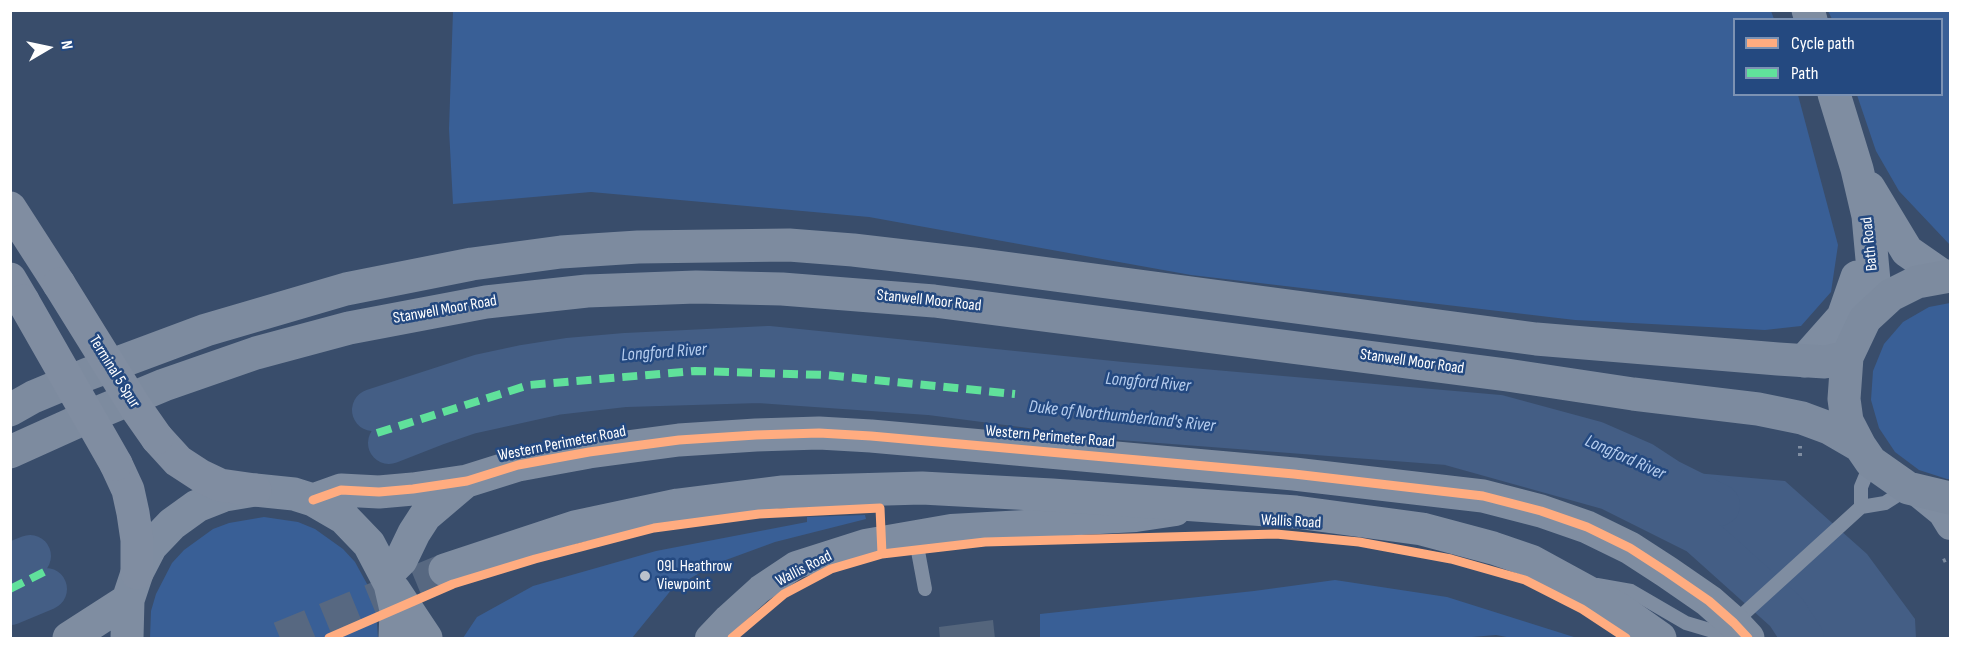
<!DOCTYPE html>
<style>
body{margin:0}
#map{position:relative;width:1961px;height:649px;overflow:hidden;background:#394d6b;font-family:"Sofia Sans Condensed",sans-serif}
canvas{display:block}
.frame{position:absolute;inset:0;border:12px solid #fff;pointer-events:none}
.legend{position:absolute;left:1733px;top:18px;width:210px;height:78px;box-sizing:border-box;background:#244980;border:2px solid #7c92b3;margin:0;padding:8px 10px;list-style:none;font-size:18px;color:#fff}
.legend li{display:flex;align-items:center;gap:12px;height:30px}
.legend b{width:30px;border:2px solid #7c92b3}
.north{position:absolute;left:18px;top:18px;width:60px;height:60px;-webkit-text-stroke:4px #244980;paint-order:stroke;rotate:81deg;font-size:16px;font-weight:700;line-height:24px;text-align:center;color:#fff}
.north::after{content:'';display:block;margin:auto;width:21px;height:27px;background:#fff;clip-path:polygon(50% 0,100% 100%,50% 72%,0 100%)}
</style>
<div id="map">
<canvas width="1961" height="649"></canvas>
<div class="frame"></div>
<ul class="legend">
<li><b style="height:8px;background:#ffac80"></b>Cycle path</li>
<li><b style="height:8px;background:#60e19b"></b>Path</li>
</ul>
<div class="north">N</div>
</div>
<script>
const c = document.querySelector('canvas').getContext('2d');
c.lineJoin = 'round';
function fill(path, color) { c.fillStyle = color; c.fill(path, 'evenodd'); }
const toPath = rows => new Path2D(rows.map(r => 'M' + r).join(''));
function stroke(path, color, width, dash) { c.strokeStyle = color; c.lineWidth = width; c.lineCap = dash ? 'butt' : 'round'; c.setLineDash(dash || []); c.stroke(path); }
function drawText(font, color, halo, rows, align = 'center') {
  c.font = font + ' "Sofia Sans Condensed",sans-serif'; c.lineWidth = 5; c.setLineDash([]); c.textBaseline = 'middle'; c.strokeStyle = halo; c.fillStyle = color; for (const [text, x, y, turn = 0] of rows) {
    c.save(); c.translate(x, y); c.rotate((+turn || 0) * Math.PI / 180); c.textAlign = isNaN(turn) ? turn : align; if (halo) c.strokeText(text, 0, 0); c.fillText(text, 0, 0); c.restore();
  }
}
fill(toPath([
 [1771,11,1774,19,1734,20,1734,94,1798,95,1838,245,1831,292,1801,326,1765,330,1575,320,1191,275,869,217,591,192,453,204,449,129,453,11],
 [1828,11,1950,11,1950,245,1899,191,1876,151,1857,95,1942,94,1942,20,1832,19],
 [1950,303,1950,479,1947,479,1919,470,1895,452,1879,428,1871,400,1873,371,1884,344,1903,322,1929,307],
 [865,515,866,519,775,542,715,564,672,589,632,638,463,638,477,617,533,586,656,551,807,522,807,517],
 [264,517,298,522,315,529,343,549,355,562,372,593,376,610,378,638,150,638,151,611,156,594,172,563,184,550,213,529,229,523],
 [1335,580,1447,597,1577,638,1512,638,1496,635,1460,638,1040,638,1040,614,1254,591]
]), '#395f96');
fill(toPath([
 [1673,471,1785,481,1867,554,1915,619,1916,638,1823,638,1766,567,1663,493]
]), '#445e85');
stroke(toPath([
 [373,410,481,375,523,366,568,359,626,354,768,347,1121,383,1499,416,1595,442,1643,463,1669,480,1719,505],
 [389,443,435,425,470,413,556,394,626,386,759,382,929,394,1121,419,1448,444,1609,489,1699,534,1786,612,1803,638],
 [10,564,30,556],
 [10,604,46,589]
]), '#445e85', 42);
fill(toPath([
 [993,620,995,639,940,639,939,627]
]), '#54657c');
stroke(toPath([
 [280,638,445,570]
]), '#576881', 33, [33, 16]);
stroke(toPath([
 [1800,456,1800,446],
 [1943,561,1950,558]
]), '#7f8da1', 4, [3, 4.5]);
stroke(toPath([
 [1861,507,1861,487,1871,463],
 [915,535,925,589],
 [1597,585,1631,591,1686,623,1723,634],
 [1717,638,1861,507,1885,503,1907,489]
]), '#7f8da1', 14);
stroke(toPath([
 [1915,491,1942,513,1950,526],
 [709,638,728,618,760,589,796,565,865,543,951,528,1136,518,1176,512]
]), '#7f8da1', 28);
stroke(toPath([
 [1808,10,1811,20],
 [1834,94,1857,169,1868,216,1874,281,1865,319],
 [1869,188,1907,251,1943,276],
 [1804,361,1843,317,1857,277],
 [313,500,341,490,379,492,413,489,467,481,518,465,589,452,679,440,756,435,819,433,871,436,1294,474,1483,496,1541,511,1587,527,1630,548,1667,572,1709,601,1734,623,1748,638],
 [445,570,575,527,678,505,781,492,922,488,1052,495,1296,512,1422,529,1493,548,1531,561,1619,609,1660,638],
 [386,575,401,560,414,533,425,516,465,482],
 [394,590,426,638],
 [69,638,128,600],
 [127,638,128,600,137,573,151,546,172,524,197,506,225,495,255,490,294,494,313,500,344,518,369,544,390,584,396,610,395,638]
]), '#7f8da1', 33);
stroke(toPath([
 [1950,276,1917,282,1891,295,1865,319,1847,357,1844,399,1847,421,1860,446,1871,462,1908,488,1950,498],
 [10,410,33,397,88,374,206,330,346,289,472,264,561,252,638,247,789,245,853,250,973,264,1536,339,1778,359,1825,362,1847,357],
 [10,452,92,415,164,385,256,353,349,328,486,302,587,291,696,287,782,289,934,301,1507,375,1633,394,1758,409,1802,418,1829,428,1860,446]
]), '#7d8b9f', 33);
stroke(toPath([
 [10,208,59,284],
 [10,279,23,301],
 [157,438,178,461,201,476,220,485,255,490],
 [116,464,128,490,133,513,137,540,137,573]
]), '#808da1', 33);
stroke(toPath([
 [59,284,136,408,157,438],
 [23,301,116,464]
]), '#808da1', 33);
stroke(toPath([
 [377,433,529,385,695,371,826,375,1015,394],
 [10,589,44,572]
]), '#60e19b', 8, [15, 8]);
stroke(toPath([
 [313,500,341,490,379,492,413,489,467,481,518,465,589,452,679,440,756,435,819,433,871,436,1294,474,1483,496,1541,511,1587,527,1630,548,1667,572,1709,601,1734,623,1748,638],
 [329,638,453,584,535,559,654,528,759,514,880,508,882,554],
 [732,638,784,594,831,569,882,554,985,542,1276,534,1359,542,1451,559,1525,580,1582,609,1626,638]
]), '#ffac80', 9);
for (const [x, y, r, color] of [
 [645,576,6,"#bac1cb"]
]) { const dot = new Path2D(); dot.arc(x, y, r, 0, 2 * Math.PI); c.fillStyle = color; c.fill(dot); stroke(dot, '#244980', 2); }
drawText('16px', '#fff', '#244980', [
 ["Bath Road",1870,244,-96],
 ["Stanwell Moor Road",929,301,6],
 ["Stanwell Moor Road",445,310,-10],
 ["Stanwell Moor Road",1412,362,8],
 ["Terminal 5 Spur",114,372,58],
 ["Western Perimeter Road",1050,437,5],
 ["Western Perimeter Road",562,444,-11],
 ["Wallis Road",1291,522,3],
 ["Wallis Road",804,569,-27]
]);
drawText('16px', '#fff', '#244980', [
 ["09L Heathrow",657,567],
 ["Viewpoint",657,585]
], 'left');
drawText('italic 18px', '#b6cdee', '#244980', [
 ["Longford River",664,353,-4],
 ["Longford River",1148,383,5],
 ["Duke of Northumberland's River",1122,417,6],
 ["Longford River",1625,458,24]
]);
</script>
